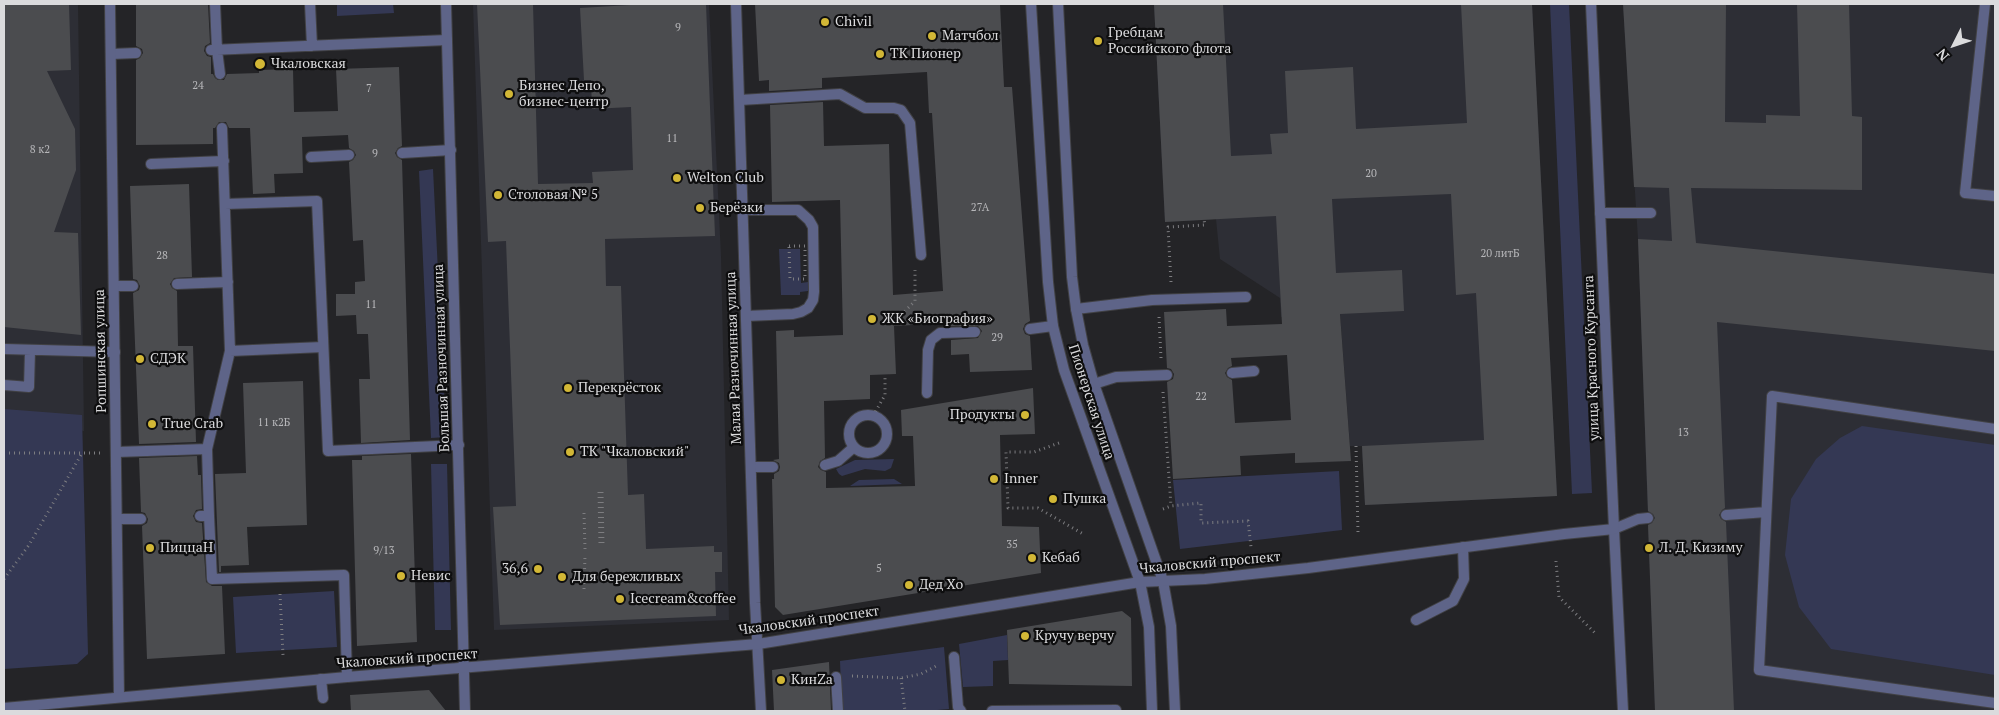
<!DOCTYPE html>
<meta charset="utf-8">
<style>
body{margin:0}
#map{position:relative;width:1999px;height:715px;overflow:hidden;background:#242427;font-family:"PT Serif",serif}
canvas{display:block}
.frame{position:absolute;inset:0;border:5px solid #dbdbdd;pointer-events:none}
.north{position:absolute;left:1929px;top:20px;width:50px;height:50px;-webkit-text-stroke:4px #0e0e0f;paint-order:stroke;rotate:229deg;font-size:14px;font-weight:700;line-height:20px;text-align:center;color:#dbdbdd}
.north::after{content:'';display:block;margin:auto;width:18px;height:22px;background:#dbdbdd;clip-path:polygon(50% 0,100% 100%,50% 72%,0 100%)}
</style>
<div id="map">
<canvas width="1999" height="715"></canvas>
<div class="frame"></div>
<div class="north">N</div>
</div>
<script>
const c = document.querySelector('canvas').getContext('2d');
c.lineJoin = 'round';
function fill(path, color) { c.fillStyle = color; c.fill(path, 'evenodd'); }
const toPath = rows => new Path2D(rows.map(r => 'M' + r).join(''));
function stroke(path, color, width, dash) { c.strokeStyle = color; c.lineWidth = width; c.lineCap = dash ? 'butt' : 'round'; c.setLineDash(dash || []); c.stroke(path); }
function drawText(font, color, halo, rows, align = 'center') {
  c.font = font + ' "PT Serif",serif'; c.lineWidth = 4.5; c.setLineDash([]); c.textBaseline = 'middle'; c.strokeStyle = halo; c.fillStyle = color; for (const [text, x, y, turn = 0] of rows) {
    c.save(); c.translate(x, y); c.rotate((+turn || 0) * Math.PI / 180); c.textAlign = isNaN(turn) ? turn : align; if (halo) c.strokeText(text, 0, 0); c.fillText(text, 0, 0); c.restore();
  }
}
fill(toPath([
 [4,4,78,4,84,431,4,423],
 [473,4,709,4,721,256,729,620,494,630],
 [1154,4,1532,4,1557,496,1365,505,1362,446,1350,446,1340,314,1281,317,1280,298,1220,259,1216,219,1165,222],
 [1623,4,1995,4,1995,711,1655,711,1638,239]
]), '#2d2e35');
fill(toPath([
 [337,4,393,4,394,13,337,16],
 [1550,4,1569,4,1592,493,1572,494],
 [433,169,446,437,431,438,419,171],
 [779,249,800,249,801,283,808,282,808,291,800,292,800,295,781,295],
 [4,409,82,415,88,654,77,664,4,669],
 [1862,426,1995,445,1995,675,1831,649,1799,607,1785,555,1791,499,1816,459,1840,438],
 [894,459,891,468,885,471,865,469,842,476,839,474,836,469,855,460],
 [431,464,447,464,451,630,435,630],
 [1339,471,1342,530,1180,549,1173,480],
 [894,479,902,484,850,486,859,480],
 [334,591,337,647,236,653,233,597],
 [1007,635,1008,660,993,661,993,686,963,687,959,644],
 [944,647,949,709,926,711,842,711,840,661]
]), '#343854');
fill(toPath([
 [4,4,69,4,71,70,47,71,75,129,76,170,54,232,78,233,81,335,4,327],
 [136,4,208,4,210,43,205,46,204,51,207,56,211,57,211,74,213,74,215,78,218,80,224,80,227,74,259,73,259,70,293,69,294,112,338,111,336,69,399,67,402,146,398,148,395,153,397,157,402,160,410,440,361,443,359,379,370,379,368,334,357,334,356,315,336,316,336,294,355,294,355,282,365,281,363,240,353,241,349,162,353,160,356,155,354,151,349,148,348,135,302,137,303,173,274,174,275,193,253,194,250,128,229,128,226,122,219,122,215,128,213,128,213,144,136,145,136,60,140,58,143,53,142,49,136,46],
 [477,4,533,4,538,184,593,183,592,172,633,170,631,107,592,109,591,80,584,80,580,8,647,4,706,4,715,236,605,239,606,286,621,286,628,495,644,494,646,549,714,546,714,552,722,552,722,572,715,572,716,616,500,625,493,507,516,506,506,241,488,242],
 [755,4,1000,4,1004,87,1012,87,1030,321,1025,324,1023,329,1025,334,1030,336,1032,370,970,372,969,354,951,355,951,340,978,338,982,331,978,326,950,326,950,323,894,326,896,374,870,375,870,399,824,401,825,458,820,461,818,467,821,470,826,472,826,488,915,486,913,436,902,436,901,410,1033,388,1035,434,1000,435,1002,526,1039,527,1041,573,783,615,775,607,772,479,774,479,774,474,779,471,780,467,779,463,773,460,779,459,776,331,794,330,794,337,843,335,840,200,772,202,770,105,823,102,824,146,889,144,893,295,943,291,932,113,929,113,927,72,822,78,822,88,769,91,769,80,759,81],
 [1154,4,1223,4,1231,156,1272,154,1270,134,1288,133,1285,71,1353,67,1356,129,1467,123,1461,4,1532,4,1557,496,1365,505,1362,446,1484,440,1476,293,1456,295,1451,194,1332,199,1336,273,1402,270,1404,311,1340,314,1351,461,1295,463,1295,453,1240,456,1241,475,1173,479,1167,382,1173,379,1174,374,1171,369,1167,368,1164,312,1226,309,1227,326,1282,324,1276,216,1165,222],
 [1287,355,1291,420,1235,423,1232,380,1227,377,1225,373,1228,368,1232,366,1231,358],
 [1623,4,1726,4,1725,122,1766,123,1766,115,1800,116,1797,4,1849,4,1852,116,1862,117,1862,190,1691,188,1696,243,1995,274,1995,351,1717,322,1725,508,1722,510,1719,515,1721,519,1726,522,1734,711,1655,711,1648,525,1652,523,1655,518,1653,514,1648,511,1638,239,1672,241,1669,188,1634,187],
 [189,184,192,277,174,278,170,284,172,288,177,291,178,346,193,346,196,442,139,444,133,293,139,290,140,286,137,280,133,279,130,186],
 [303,381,307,525,247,527,249,565,221,566,221,572,219,572,215,474,246,473,243,383],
 [411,454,417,642,357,646,352,460,362,460,362,456],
 [197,456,198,475,201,475,202,509,196,510,193,516,196,522,202,523,206,582,212,586,222,586,225,654,147,659,142,526,147,523,148,519,145,513,141,512,139,458],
 [1122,611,1131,618,1132,686,1009,684,1007,630],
 [829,662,831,711,774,711,772,670],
 [429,690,446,711,351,711,350,695]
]), '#4b4c4f');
const service = toPath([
 [215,4,217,50,220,74],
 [310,4,312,46],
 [1985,4,1965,193,1995,196],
 [211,50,447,40],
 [111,54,136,53],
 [740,100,840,94,865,108,894,108,901,110,910,123,921,255],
 [402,153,451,150],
 [311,157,349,155],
 [151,164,224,161],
 [225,204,317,201,328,451,459,445],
 [743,210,798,210,809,220,813,227,814,292,813,300,808,308,801,312,793,314,746,316],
 [1600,213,1651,213],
 [177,284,228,282],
 [114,286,133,286],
 [1076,309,1152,300,1246,297],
 [1030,329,1053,326],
 [4,349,115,352],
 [230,351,323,347],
 [1232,373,1254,371],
 [1094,384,1116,377,1167,375],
 [4,385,29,387,30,351],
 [927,393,928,350,931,340,940,333,975,332],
 '849 434a19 19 0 1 1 38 0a19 19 0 1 1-38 0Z',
 [1995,429,1772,396,1759,670,1995,703],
 [116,452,207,449],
 [825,465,838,461,854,447],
 [751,467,773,467],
 [1726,515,1766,512],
 [200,516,209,516,212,579,344,575,347,677],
 [209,516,207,449,230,351,222,128],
 [117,519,141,519],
 [1614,529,1638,519,1648,518],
 [1416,620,1453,601,1464,579,1463,547],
 [954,657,958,707,961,711],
 [836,677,838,711],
 [321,679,323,698],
 [992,711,1116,710]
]);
const minor = toPath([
 [110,4,119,697],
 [446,4,465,711],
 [736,4,755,603,761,711],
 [1614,529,1623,711],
 [1163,581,1171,626,1175,711],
 [1140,582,1149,627,1152,711]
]);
const tertiary = toPath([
 [1031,4,1048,282,1053,326,1064,370,1140,582],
 [1058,4,1072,277,1076,309,1083,345,1094,384,1163,581],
 [4,708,347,677,758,644,1140,582,1205,579,1308,568,1564,534,1614,529,1591,4]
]);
stroke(service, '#414144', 12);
stroke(minor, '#414144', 12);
stroke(tertiary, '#414144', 12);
stroke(toPath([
 [789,246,805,246,805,279,790,279,789,246],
 [1171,282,1168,227,1205,225,1204,220],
 [1159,317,1161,358],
 [894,322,915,301,915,270],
 [1163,392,1171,506],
 [873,416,885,395,885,375],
 [1059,443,1034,452,1006,452,1008,508,1038,508,1085,535],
 [1356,446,1358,533],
 [4,453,101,453],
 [599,492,600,545],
 [602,492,603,545],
 [1163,509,1171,506,1201,503,1201,523,1248,521,1251,547],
 [584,513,585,549],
 [1556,561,1559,597,1596,634],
 [4,579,29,545,82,453],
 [584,589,585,555],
 [280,594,283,655],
 [852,676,901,678,921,674,938,665],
 [901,678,905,711]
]), '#7d7d80', 3, [1, 4]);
stroke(service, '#5e6488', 10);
stroke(minor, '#5e6488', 10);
stroke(tertiary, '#5e6488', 10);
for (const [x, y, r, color] of [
 [825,22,5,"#d2b736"],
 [932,36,5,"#d2b736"],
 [1098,41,5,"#d2b736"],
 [880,54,5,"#d2b736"],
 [260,64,6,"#d2b736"],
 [509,94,5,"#d2b736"],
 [677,178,5,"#d2b736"],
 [498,195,5,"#d2b736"],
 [700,208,5,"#d2b736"],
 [872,319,5,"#d2b736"],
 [140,359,5,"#d2b736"],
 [568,388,5,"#d2b736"],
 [1025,415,5,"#d2b736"],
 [152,424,5,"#d2b736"],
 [570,452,5,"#d2b736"],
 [994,479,5,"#d2b736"],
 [1053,499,5,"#d2b736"],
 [150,548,5,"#d2b736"],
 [1649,548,5,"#d2b736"],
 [1032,558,5,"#d2b736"],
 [538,569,5,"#d2b736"],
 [401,576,5,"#d2b736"],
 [562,577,5,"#d2b736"],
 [909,585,5,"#d2b736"],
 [620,599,5,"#d2b736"],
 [1025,636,5,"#d2b736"],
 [781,680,5,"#d2b736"]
]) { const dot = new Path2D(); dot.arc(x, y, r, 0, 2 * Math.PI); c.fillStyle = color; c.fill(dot); stroke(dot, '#0e0e0f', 2); }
drawText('11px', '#b7b7ba', null, [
 ["9",678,28],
 ["24",198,86],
 ["7",369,89],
 ["11",672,139],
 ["8 к2",40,150],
 ["9",375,154],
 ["20",1371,174],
 ["27А",980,208],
 ["20 литБ",1500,254],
 ["28",162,256],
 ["11",371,305],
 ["29",997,338],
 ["22",1201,397],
 ["11 к2Б",274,423],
 ["13",1683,433],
 ["35",1012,545],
 ["9/13",384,551],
 ["5",879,569]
]);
drawText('14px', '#dbdbdd', '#0e0e0f', [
 ["Chivil",835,22],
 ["Гребцам",1108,33],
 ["Российского флота",1108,49],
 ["Матчбол",942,36],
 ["ТК Пионер",890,54],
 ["Чкаловская",271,64],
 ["Бизнес Депо,",519,86],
 ["бизнес-центр",519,102],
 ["Welton Club",687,178],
 ["Столовая № 5",508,195],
 ["Берёзки",710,208],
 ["ЖК «Биография»",882,319],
 ["СДЭК",150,359],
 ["Перекрёсток",578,388],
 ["Продукты",1015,415,"right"],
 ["True Crab",162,424],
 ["ТК \"Чкаловский\"",580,452],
 ["Inner",1004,479],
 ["Пушка",1063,499],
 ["ПиццаН",160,548],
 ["Л. Д. Кизиму",1659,548],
 ["Кебаб",1042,558],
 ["36,6",528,569,"right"],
 ["Невис",411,576],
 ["Для бережливых",572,577],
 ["Дед Хо",919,585],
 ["Icecream&coffee",630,599],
 ["Кручу верчу",1035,636],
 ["КинZa",791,680]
], 'left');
drawText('14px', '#dbdbdd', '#0e0e0f', [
 ["Ропшинская улица",101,351,-91],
 ["Большая Разночинная улица",442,358,-92],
 ["Малая Разночинная улица",734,358,-92],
 ["улица Красного Курсанта",1592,358,-92],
 ["Пионерская улица",1091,402,72],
 ["Чкаловский проспект",1210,563,-5],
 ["Чкаловский проспект",809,621,-8],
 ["Чкаловский проспект",407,659,-4]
]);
</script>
